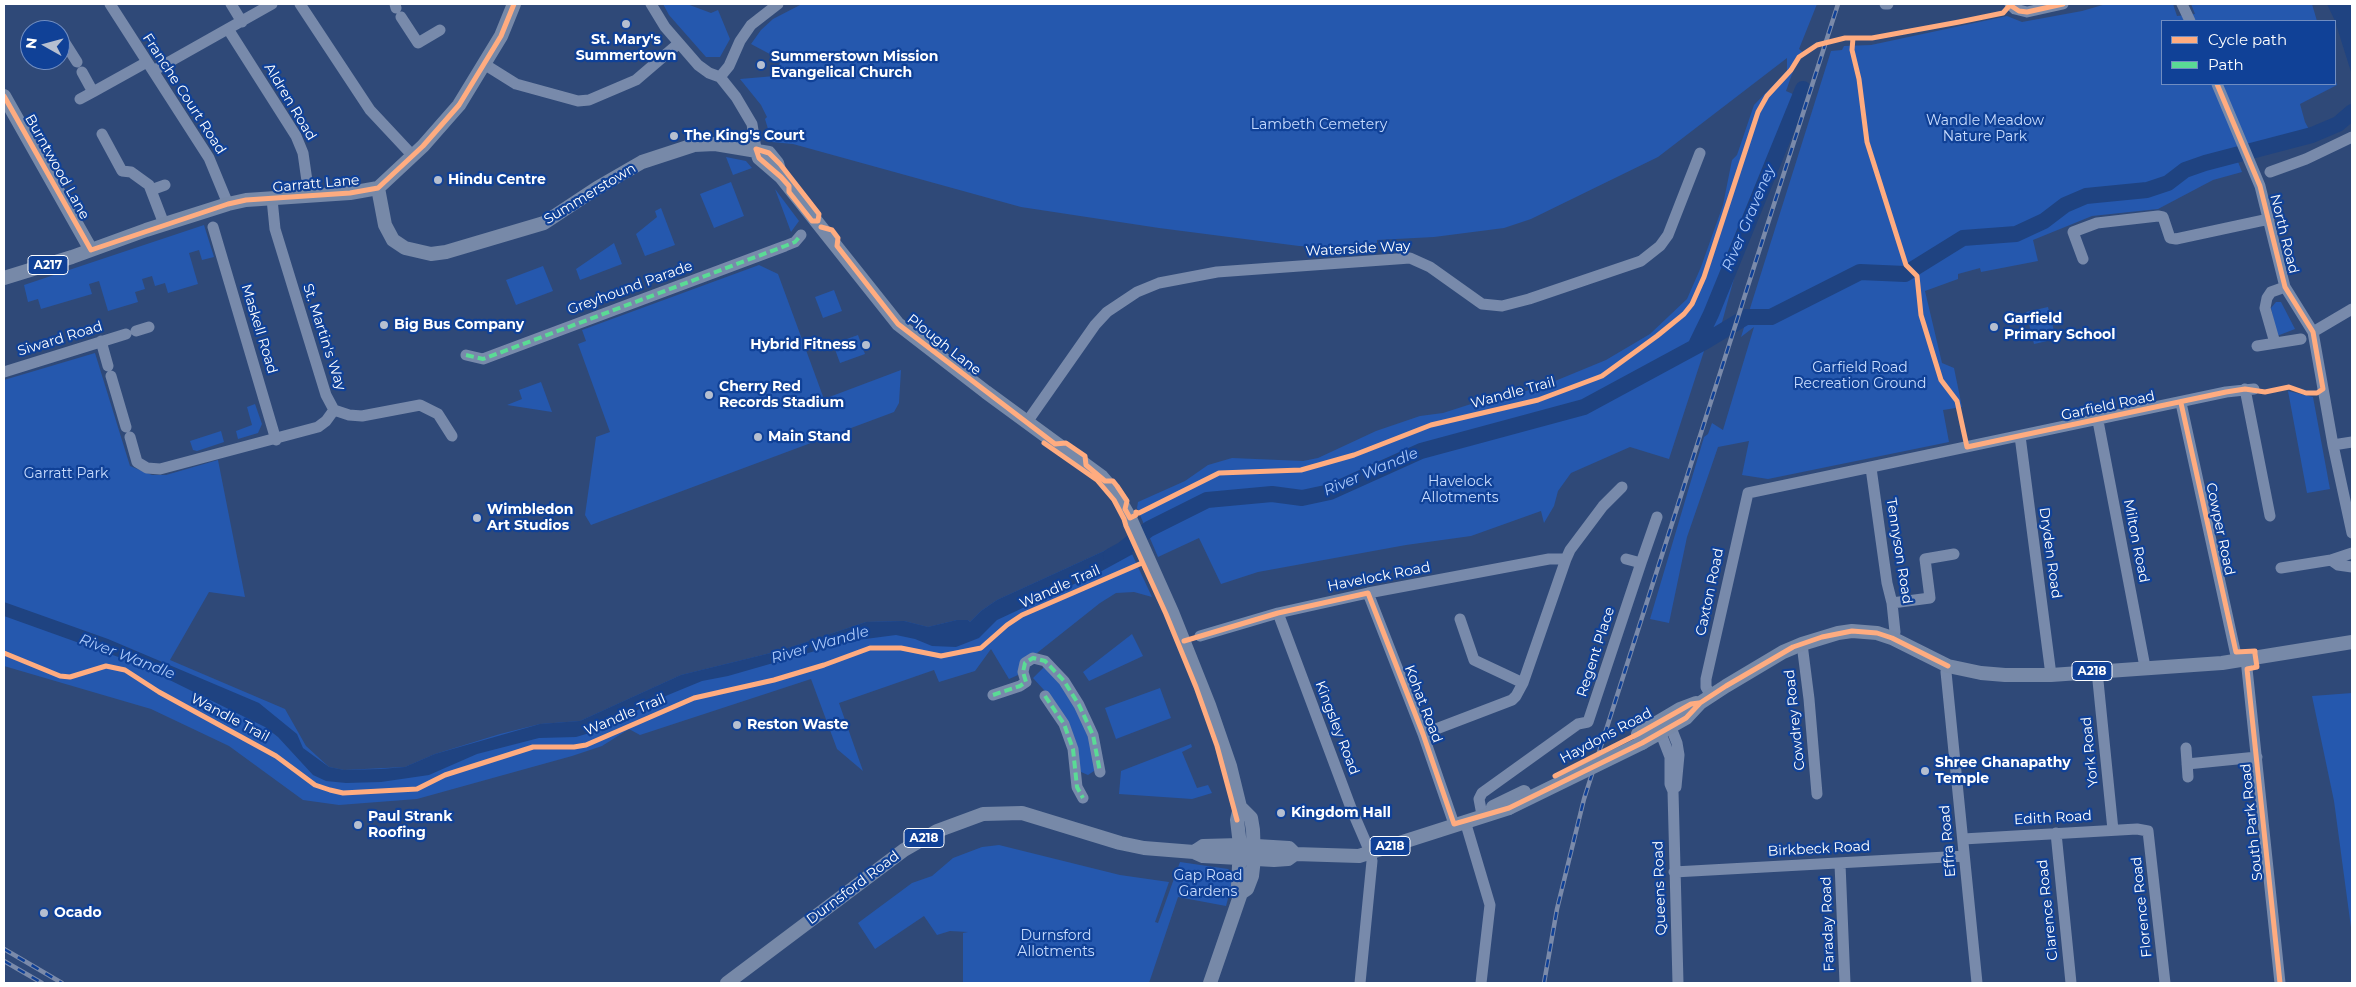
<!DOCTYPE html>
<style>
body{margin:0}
#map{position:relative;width:2356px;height:987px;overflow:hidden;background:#2f4978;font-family:Montserrat,sans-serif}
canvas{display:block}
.frame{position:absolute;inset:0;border:5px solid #fff;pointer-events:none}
.legend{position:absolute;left:2161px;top:20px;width:175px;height:65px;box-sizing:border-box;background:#104197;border:1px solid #708dc1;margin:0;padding:6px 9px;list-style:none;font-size:15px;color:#fff}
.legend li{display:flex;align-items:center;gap:10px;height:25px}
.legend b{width:25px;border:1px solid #708dc1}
.north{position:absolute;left:20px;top:20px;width:50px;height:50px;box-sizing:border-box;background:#104197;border:1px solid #708dc1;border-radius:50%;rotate:277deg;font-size:14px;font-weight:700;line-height:20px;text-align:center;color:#fff}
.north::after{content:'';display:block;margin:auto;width:18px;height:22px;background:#b6bfd0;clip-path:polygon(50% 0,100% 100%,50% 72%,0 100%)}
</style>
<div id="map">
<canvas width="2356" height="987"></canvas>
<div class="frame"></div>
<ul class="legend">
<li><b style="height:6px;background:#ffac80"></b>Cycle path</li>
<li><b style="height:6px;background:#5adb95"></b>Path</li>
</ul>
<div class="north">N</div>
</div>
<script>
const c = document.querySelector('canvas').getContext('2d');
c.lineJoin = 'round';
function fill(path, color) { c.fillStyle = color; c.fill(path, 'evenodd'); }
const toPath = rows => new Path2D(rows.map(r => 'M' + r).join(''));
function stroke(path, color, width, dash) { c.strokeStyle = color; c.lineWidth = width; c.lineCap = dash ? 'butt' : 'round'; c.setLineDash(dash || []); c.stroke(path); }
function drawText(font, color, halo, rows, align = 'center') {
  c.font = font + ' Montserrat,sans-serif'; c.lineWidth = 4.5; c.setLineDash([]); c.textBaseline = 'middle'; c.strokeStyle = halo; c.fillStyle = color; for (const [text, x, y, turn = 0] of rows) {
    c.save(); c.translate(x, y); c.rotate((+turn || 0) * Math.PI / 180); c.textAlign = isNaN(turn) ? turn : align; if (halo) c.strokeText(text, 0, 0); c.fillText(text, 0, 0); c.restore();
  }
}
fill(toPath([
 [663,4,687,4,711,13,718,10,730,39,720,57,706,57,669,15],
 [802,4,1817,4,1799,49,1805,54,1796,63,1786,91,1795,95,1742,249,1721,326,1705,348,1669,459,1630,447,1571,473,1558,491,1554,506,1544,523,1541,511,1471,536,1406,545,1258,572,1221,584,1199,538,1158,557,1137,508,1138,502,1185,481,1208,465,1232,458,1303,461,1318,458,1376,431,1420,416,1443,413,1521,388,1523,392,1555,381,1606,360,1650,334,1687,299,1701,267,1723,205,1732,160,1737,155,1754,105,1787,71,1787,58,1658,157,1531,219,1504,228,1434,237,1377,240,1377,243,1322,247,1299,246,1159,228,1021,207,793,144,772,142,765,119,767,117,761,105,740,79,775,76,781,60,751,44,761,30,773,19],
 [2106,4,2173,4,2177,16,2195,14,2191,4,2312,4,2317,21,2162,21,2162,84,2335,84,2335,78,2337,85,2300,104,2305,122,2312,135,2235,154,2242,172,2213,180,2158,209,2092,216,2033,240,2038,261,1981,272,1980,268,1958,274,1958,279,1925,291,1942,363,1954,368,1962,407,1943,410,1949,442,1768,479,1742,475,1749,441,1718,447,1687,537,1669,623,1650,619,1704,437,1708,434,1712,423,1723,430,1754,327,1741,337,1831,51,1842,50,1844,46,1871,45,2007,16,2022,22,2082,11],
 [726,157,746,161,752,168,733,175],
 [731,182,744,216,714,228,700,194],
 [775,189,799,221,791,232],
 [661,208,675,245,645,256,636,234,657,217,655,211],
 [204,225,214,257,202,260,199,250,189,253,198,284,168,293,165,283,155,286,152,276,142,279,145,289,135,292,138,302,108,311,99,281,89,284,92,294,41,309,38,299,28,302,24,285],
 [614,243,622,264,580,280,576,269],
 [759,265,778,274,824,399,901,370,899,403,894,412,591,525,585,515,596,437,610,432,578,344,586,341,582,330],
 [543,266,553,291,516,305,506,280],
 [834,290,842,311,823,318,815,297],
 [2276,302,2281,302,2295,329,2277,336,2271,308],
 [2048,307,2056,339,2034,344,2026,312],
 [858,335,865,354,840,363,833,344],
 [95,353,130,466,152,475,166,475,218,460,245,597,209,592,170,660,285,709,306,746,329,767,344,770,405,767,435,754,500,734,540,724,580,721,681,675,779,651,866,622,904,621,928,627,957,620,968,620,970,622,981,611,997,600,1126,541,1152,597,1134,592,1116,593,1100,603,1037,653,1029,655,1020,665,1018,675,1009,679,991,649,975,671,939,682,934,670,839,703,863,771,837,749,811,679,640,735,629,729,602,746,572,756,417,799,339,805,303,800,229,746,151,709,4,666,4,380],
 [541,382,552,412,507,405,522,399,519,390],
 [2288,391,2313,397,2330,489,2307,493],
 [255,404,262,424,258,433,238,439,236,431,252,425,247,407],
 [221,431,224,442,197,451,193,450,190,441],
 [1132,634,1143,656,1089,681,1083,672],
 [1044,667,1057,678,1087,729,1095,765,1094,771,1088,775,1081,772,1078,767,1054,701,1033,678],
 [1160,688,1171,718,1116,739,1105,708],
 [2352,693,2352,935,2334,801,2312,696],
 [1191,744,1192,747,1182,752,1197,788,1208,785,1212,793,1192,799,1119,794,1121,771],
 [999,845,1120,875,1169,882,1155,922,1158,923,1180,862,1228,869,1232,872,1233,880,1226,906,1178,897,1149,983,963,983,963,933,968,932,950,931,937,935,924,916,875,949,858,923,912,883,932,876,953,858,982,847]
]), '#2558ae');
fill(toPath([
 [2327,4,2352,4,2352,75,2335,21],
 [1126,541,1133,554,1100,572,997,620,979,638,956,647,932,646,915,639,896,635,850,641,728,676,702,681,668,695,593,732,576,737,539,738,477,754,429,775,381,782,346,783,326,781,313,775,278,737,265,727,135,663,4,616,4,602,108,639,259,703,297,734,303,748,329,767,344,770,381,769,405,767,435,754,540,724,580,721,681,675,779,651,866,622,904,621,928,627,957,620,968,620,970,622,981,611,997,600]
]), '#1f4381');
stroke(toPath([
 [1695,347,1711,314,1803,89],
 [1111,556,1122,550,1149,529,1207,500,1272,494,1302,498,1330,492,1421,451,1584,407,1706,341,1746,317,1771,317,1860,272,1905,274,1963,238,2016,234,2044,221,2065,205,2086,196,2147,190,2168,183,2185,170,2205,163,2312,135,2338,124,2352,112]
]), '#1f4381', 16);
stroke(toPath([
 [110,4,209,158,228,204],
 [231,4,242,22],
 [300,4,370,110,413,156],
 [395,4,396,8],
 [651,4,665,27,698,65,709,73,720,77,736,97,752,124,756,149],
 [1885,4,1888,4],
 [2010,4,2015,9,2027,12,2063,4],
 [2182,4,2190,21],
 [401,17,418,43,440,30],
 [228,29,296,136,303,153,309,195],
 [65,43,77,62],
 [484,64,516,84,578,101,589,100,636,80,678,44],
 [153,71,272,4],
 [82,72,93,92,147,62],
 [720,77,729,66,740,41,751,25,778,4],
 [2217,84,2260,186,2285,287,2313,332,2333,445,2352,533],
 [80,99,93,92],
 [102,134,122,171,131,172,149,185,164,224],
 [2270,172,2306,159,2352,137],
 [151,190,165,185],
 [272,199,275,229,326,395,334,410,349,415,362,416,420,405,438,414,452,436],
 [213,227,276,440],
 [2083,259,2073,232,2097,223,2158,216,2163,217,2170,238,2176,239,2269,219],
 [136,331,149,327],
 [2313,332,2352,309],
 [101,341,108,366],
 [2275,343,2265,308,2267,298,2271,292,2285,287],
 [2257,346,2301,339],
 [466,355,483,359,785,246,795,242,801,235],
 [4,372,126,334],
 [111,376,126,427],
 [2245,389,2270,516],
 [2181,403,2237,660],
 [2098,421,2145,667],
 [1027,422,1095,325,1107,312,1137,292,1159,283,1217,272,1410,258,1430,267,1482,304,1502,306,1529,299,1641,261,1660,246,1668,235,1700,153],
 [2020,436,2051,675],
 [130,437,137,462,147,468,160,469,318,427,326,421,334,410],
 [2333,445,2352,442],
 [1871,468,1887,583,1892,603,1895,632,1892,638],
 [1566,559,1570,550,1603,506,1622,487],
 [2331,560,2338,565,2352,567],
 [1641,563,1657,517],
 [2281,568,2331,560,2352,553],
 [1368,593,1423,734,1454,824],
 [1892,603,1930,598,1925,559,1954,554],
 [1278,613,1351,808,1370,852,1372,861,1360,983],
 [1460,619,1474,660,1523,683],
 [1200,636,1278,613,1368,593,1549,559,1566,559,1523,683,1516,696,1512,700,1423,734],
 [1802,644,1809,699,1817,794],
 [2246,659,2280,983],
 [1948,666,1946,672,1977,983],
 [2097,671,2113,830],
 [993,695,1020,686,1026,682,1023,672,1025,663,1033,658,1045,661,1064,681,1079,705,1093,735,1100,772],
 [1045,696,1064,724,1073,749,1077,787,1083,798],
 [1711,696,1706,687,1706,679,1748,493,2226,392,2254,389],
 [1668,720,1677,743,1679,755,1676,787],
 [1658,726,1670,757,1670,784,1673,791,1678,983],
 [2186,748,2188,777],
 [2187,764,2257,757],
 [1482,815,1479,799,1482,793,1578,724,1588,722,1641,563,1626,559],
 [1465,821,1490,905,1481,983],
 [2056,833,2071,983],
 [1963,839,2137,829,2148,831,2165,983],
 [1840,864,1845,983],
 [1674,872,1964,856]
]), '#788aab', 11);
stroke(toPath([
 [4,96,91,250],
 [756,149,759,158,781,177,898,324,986,392,1102,477,1115,492,1130,518,1172,612,1209,705,1230,766,1240,807,1237,820,1240,845,1238,886,1241,893],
 [378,188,385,225,393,240,405,248,431,254,446,252,544,223,597,188,642,162,694,145,715,144,769,153,777,163,781,177],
 [4,278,72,257,146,230,228,204,246,200,350,193,378,188,423,146,459,105,501,36,514,4],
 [1638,734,1680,709,1696,703],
 [1642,743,1686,718,1700,703,1726,686,1783,652,1802,644,1838,633,1852,631,1877,633,1892,638,1948,666,1981,673,2005,675,2051,675,2222,663,2352,642],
 [1493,807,1524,792],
 [1194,852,1203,846,1240,845,1289,848,1295,854],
 [727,983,904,850,937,831,983,814,1022,813,1120,843,1144,848,1194,852,1203,856,1274,860,1288,859,1295,854,1359,856,1509,808],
 [1210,983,1241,893,1247,889,1252,876,1254,859,1253,830,1251,818,1240,807]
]), '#7789a8', 14);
const rail = toPath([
 [4,949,62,983],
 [4,961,42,983],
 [1544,983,1557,909,1584,799,1838,4]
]);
stroke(rail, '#7a8aaa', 4.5);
stroke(rail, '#104197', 2.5, [8]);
stroke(toPath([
 [1509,808,1642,743]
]), '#7789a8', 14);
stroke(toPath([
 [466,355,483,359,785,246,795,242,801,235],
 [993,695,1020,686,1026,682,1023,672,1025,663,1033,658,1045,661,1064,681,1079,705,1093,735,1100,772],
 [1045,696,1064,724,1073,749,1077,787,1083,798]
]), '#5adb95', 4, [8, 4]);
stroke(toPath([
 [1853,38,1852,50,1859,79,1867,142,1906,265,1917,276,1921,315,1941,380,1957,401,1967,447,2226,392,2245,389,2265,392,2289,387,2306,393,2317,393,2323,389,2313,332,2285,287,2260,186,2217,84],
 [4,96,91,250,228,204,246,200,350,193,378,188,423,146,459,105,501,36,514,4],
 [756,149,769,153,780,164,819,214,818,221,812,221,789,192,789,186,781,177,759,158,756,149],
 [821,227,832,230,838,238,837,246,898,324,1055,444,1066,443,1085,456,1086,465,1105,481,1113,481,1117,486,1127,501,1125,509,1130,518,1136,515,1136,512,1139,513,1219,473,1301,470,1354,455,1431,425,1538,400,1602,376,1657,336,1684,314,1692,304,1704,277,1758,112,1767,96,1791,70,1799,57,1817,45,1845,38,1872,38,1959,22,2003,13,2010,5,2019,11,2027,12,2063,4],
 [2181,403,2236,652,2255,651,2255,654,2257,667,2247,669,2280,983],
 [1044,443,1097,480,1114,500,1124,519,1126,526,1166,614,1196,687,1217,746,1237,820],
 [1184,641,1278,613,1368,593,1423,734,1454,824,1509,808,1642,743,1686,718,1700,703,1726,686,1793,647,1822,637,1852,631,1877,633,1892,638,1948,666],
 [4,653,60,676,70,677,106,666,125,670,159,692,276,756,315,785,330,790,343,793,417,789,445,775,533,747,574,747,586,745,694,698,774,680,824,665,870,648,901,648,941,656,981,648,1007,625,1022,615,1142,563],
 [1555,776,1638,734,1691,704,1699,703]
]), '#ffac80', 5);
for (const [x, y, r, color] of [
 [626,24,5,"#b6bfd0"],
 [761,65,5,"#b6bfd0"],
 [674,136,5,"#b6bfd0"],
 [438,180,5,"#b6bfd0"],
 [384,325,5,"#b6bfd0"],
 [1994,327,5,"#b6bfd0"],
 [866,345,5,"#b6bfd0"],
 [709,395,5,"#b6bfd0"],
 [758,437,5,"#b6bfd0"],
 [477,518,5,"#b6bfd0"],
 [737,725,5,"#b6bfd0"],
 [1925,771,5,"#b6bfd0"],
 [1281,813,5,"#b6bfd0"],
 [358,825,5,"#b6bfd0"],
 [44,913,5,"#b6bfd0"]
]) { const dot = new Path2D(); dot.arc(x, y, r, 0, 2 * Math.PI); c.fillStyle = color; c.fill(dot); stroke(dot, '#104197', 2); }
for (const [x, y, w] of [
 [48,265,40],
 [2092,671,40],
 [924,838,40],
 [1390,846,40]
]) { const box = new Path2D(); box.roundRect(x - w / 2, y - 9.5, w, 19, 4); c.fillStyle = '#104197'; c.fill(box); stroke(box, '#fff', 1); }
drawText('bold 12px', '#fff', null, [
 ["A217",48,265],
 ["A218",2092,671],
 ["A218",924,838],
 ["A218",1390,846]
]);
drawText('bold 14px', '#fff', '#104197', [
 ["St. Mary's",626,40,"center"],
 ["Summertown",626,56,"center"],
 ["Summerstown Mission",771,57],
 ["Evangelical Church",771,73],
 ["The King's Court",684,136],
 ["Hindu Centre",448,180],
 ["Garfield",2004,319],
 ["Primary School",2004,335],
 ["Big Bus Company",394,325],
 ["Hybrid Fitness",856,345,"right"],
 ["Cherry Red",719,387],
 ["Records Stadium",719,403],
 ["Main Stand",768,437],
 ["Wimbledon",487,510],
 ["Art Studios",487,526],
 ["Reston Waste",747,725],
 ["Shree Ghanapathy",1935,763],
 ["Temple",1935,779],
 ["Kingdom Hall",1291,813],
 ["Paul Strank",368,817],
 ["Roofing",368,833],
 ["Ocado",54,913]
], 'left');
drawText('14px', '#fff', '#104197', [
 ["Franche Court Road",184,94,57],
 ["Aldren Road",290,102,59],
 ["Burntwood Lane",57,167,61],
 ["Garratt Lane",316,184,-5],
 ["Summerstown",590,194,-31],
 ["North Road",2284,234,76],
 ["Waterside Way",1358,249,-3],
 ["Greyhound Parade",630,288,-20],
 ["Maskell Road",259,329,73],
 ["St. Martin's Way",324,337,72],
 ["Siward Road",60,339,-17],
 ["Plough Lane",944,345,38],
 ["Wandle Trail",1513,393,-15],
 ["Garfield Road",2108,406,-12],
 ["Cowper Road",2220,529,78],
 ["Milton Road",2136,541,79],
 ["Tennyson Road",1899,551,81],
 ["Dryden Road",2050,553,82],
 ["Havelock Road",1379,577,-11],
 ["Wandle Trail",1060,587,-24],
 ["Caxton Road",1710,592,-78],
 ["Regent Place",1596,652,-72],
 ["Kohat Road",1423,704,69],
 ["Wandle Trail",625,715,-23],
 ["Wandle Trail",230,718,28],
 ["Cowdrey Road",1795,720,-96],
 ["Kingsley Road",1337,728,69],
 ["Haydons Road",1606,736,-28],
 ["York Road",2090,752,-96],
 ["Edith Road",2053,818,-3],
 ["South Park Road",2252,822,-96],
 ["Effra Road",1948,841,-95],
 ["Birkbeck Road",1819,849,-3],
 ["Durnsford Road",853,888,-37],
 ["Queens Road",1660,888,-92],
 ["Florence Road",2142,907,-96],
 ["Clarence Road",2048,910,-96],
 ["Faraday Road",1828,924,-92]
]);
drawText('14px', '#c8dcfe', '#104197', [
 ["Wandle Meadow",1985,121],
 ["Nature Park",1985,137],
 ["Lambeth Cemetery",1319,125],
 ["Garfield Road",1860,368],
 ["Recreation Ground",1860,384],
 ["Garratt Park",66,474],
 ["Havelock",1460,482],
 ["Allotments",1460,498],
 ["Gap Road",1208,876],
 ["Gardens",1208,892],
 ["Durnsford",1056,936],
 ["Allotments",1056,952]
]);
drawText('italic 15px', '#accafb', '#104197', [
 ["River Graveney",1749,218,-67],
 ["River Wandle",1371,472,-23],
 ["River Wandle",820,645,-16],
 ["River Wandle",127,657,21]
]);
</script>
